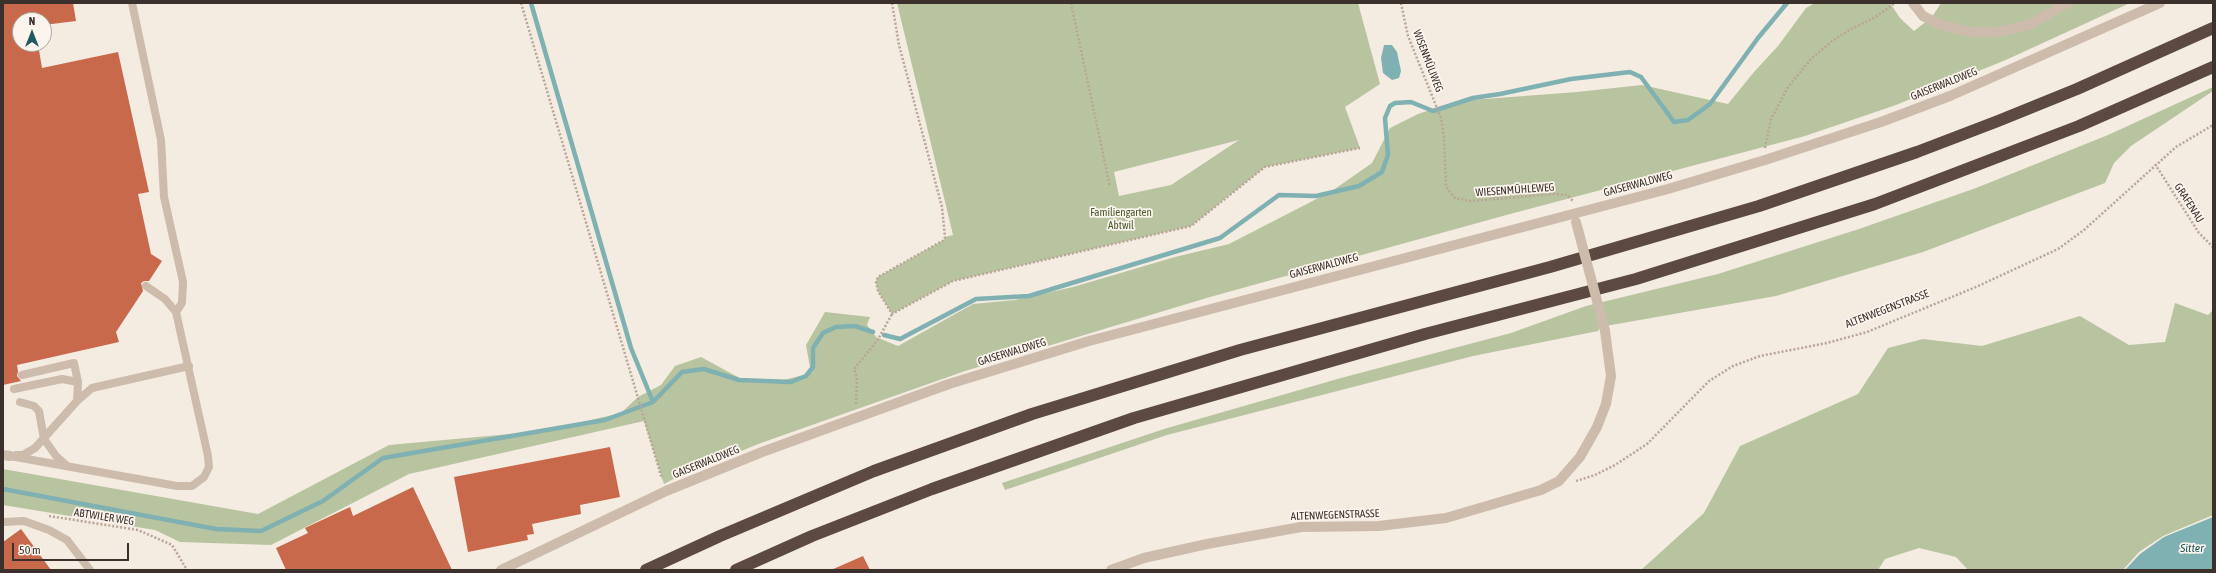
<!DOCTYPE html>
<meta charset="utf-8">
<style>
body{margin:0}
#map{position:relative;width:2216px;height:573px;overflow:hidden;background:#f4ebe1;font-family:"Asap Condensed",sans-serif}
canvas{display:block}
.frame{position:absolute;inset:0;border:4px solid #3b302b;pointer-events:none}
.north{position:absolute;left:12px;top:12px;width:40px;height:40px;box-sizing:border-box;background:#fbf5ee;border:1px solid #aea6a0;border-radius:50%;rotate:0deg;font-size:11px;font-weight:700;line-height:16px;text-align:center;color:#3b302b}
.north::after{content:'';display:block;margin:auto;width:14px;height:18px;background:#1f5a5e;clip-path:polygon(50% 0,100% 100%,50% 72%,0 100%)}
.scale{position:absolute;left:12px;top:543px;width:117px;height:18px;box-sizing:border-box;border:2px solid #3b302b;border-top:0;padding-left:5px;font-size:12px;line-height:14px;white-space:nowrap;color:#3b302b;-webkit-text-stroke:3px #fbf5ee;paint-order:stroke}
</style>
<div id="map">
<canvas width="2216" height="573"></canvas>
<div class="frame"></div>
<div class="north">N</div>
<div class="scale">50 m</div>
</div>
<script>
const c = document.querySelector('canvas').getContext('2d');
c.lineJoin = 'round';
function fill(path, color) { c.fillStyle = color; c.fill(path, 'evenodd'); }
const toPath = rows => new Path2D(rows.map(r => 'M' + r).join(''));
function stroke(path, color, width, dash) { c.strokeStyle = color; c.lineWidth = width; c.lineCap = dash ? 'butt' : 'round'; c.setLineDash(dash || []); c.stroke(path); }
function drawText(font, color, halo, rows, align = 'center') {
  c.font = font + ' "Asap Condensed",sans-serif'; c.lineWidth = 3.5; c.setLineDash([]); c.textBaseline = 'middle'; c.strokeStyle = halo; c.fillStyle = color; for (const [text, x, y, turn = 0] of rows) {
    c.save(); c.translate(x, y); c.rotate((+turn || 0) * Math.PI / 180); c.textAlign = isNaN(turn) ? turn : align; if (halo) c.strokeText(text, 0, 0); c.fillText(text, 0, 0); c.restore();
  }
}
fill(toPath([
 [897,3,1358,3,1380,84,1345,107,1360,148,1265,167,1191,226,953,281,892,314,878,291,876,282,878,277,944,240,945,237,953,235],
 [1239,140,1171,185,1119,196,1114,172],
 [1815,3,1890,3,1900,18,1914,31,1932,17,1941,3,2130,3,2008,59,1896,105,1805,136,1510,214,1210,297,965,371,761,443,679,476,664,484,644,421,409,474,271,545,180,542,155,530,3,505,3,469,258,514,389,445,543,431,621,413,638,397,661,385,675,366,701,357,747,382,784,380,811,373,806,345,825,312,870,317,867,325,876,337,898,346,973,304,1015,300,1073,287,1175,257,1229,244,1332,191,1372,163,1390,128,1418,114,1458,101,1577,92,1642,85,1728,104,1754,72,1778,46,1806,8],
 [2213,87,2213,91,2131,146,2114,163,2105,183,1923,252,1776,296,1600,327,1598,331,1473,356,1167,435,1005,490,1002,483,1164,429,1341,378,1511,333,1586,306,1718,274,1859,229,1976,188,2108,135],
 [2175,303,2208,315,2213,310,2213,515,2163,536,2139,552,2123,570,1968,570,1956,557,1919,548,1885,559,1878,570,1641,570,1704,513,1740,446,1858,394,1888,348,1923,339,1982,346,2080,316,2129,345,2165,342]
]), '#b8c4a0');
fill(toPath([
 [1384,45,1392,45,1397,52,1401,71,1399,78,1392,80,1383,73,1381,58],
 [2213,517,2213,570,2125,570,2140,554,2164,537]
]), '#7fb0b2');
stroke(toPath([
 [531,3,631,348,653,402],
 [884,335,900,339,976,299,1029,296,1220,238,1279,195,1316,196,1359,186,1382,172,1388,155,1385,118,1390,106,1395,103,1411,102,1433,111,1473,98,1500,94,1571,79,1630,72,1641,77,1674,122,1688,120,1710,104,1758,38,1787,3],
 [3,489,216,529,261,531,323,501,383,458,605,420,653,402,682,372,704,369,739,380,791,382,806,376,813,367,813,348,823,333,836,327,855,326,873,332]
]), '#7fb0b2', 4.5);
fill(toPath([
 [3,3,73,3,76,21,44,25,44,20,20,20,20,44,38,44,42,68,118,52,149,192,138,194,151,254,162,261,149,281,144,281,141,283,143,291,116,332,119,342,17,365,18,371,17,376,21,381,3,385],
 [610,447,620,497,580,505,581,514,532,524,534,534,527,535,528,540,468,552,454,477],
 [413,487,452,570,286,570,276,548,308,533,305,528,350,507,353,516],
 [21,529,51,570,3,570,3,542],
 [863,556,870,570,831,570]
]), '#c8694b');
stroke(toPath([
 [521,3,662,479],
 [892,3,899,45,942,207,945,237,944,240,878,277,876,282,878,291,892,314,953,281,1191,226,1265,167,1360,148],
 [1071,3,1110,187],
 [1401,3,1408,36,1441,118,1444,137,1446,187,1455,198,1471,201,1554,194,1567,195,1574,202],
 [1765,148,1771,119,1788,87,1811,59,1831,42,1849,30,1874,18,1895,3],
 [2155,164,2199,233,2213,247],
 [856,404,857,378,854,369,877,341,892,314],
 [1576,481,1595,475,1615,465,1647,444,1709,381,1733,366,1760,356,1827,343,1867,332,1976,287,2058,249,2084,230,2176,147,2213,125],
 [49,516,138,530,172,545,187,570]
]), '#b9a596', 2.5, [2, 2]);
stroke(toPath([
 [132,3,161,140,164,197,183,282,182,303,176,312],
 [22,375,74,363,78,382,77,401],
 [14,389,62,379,78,382],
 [20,402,34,406,39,411,44,439,56,456,67,466],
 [16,455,23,455,35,448,77,401,92,388,189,366],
 [10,456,177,486,192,486,204,477,209,467,208,456,176,312,165,299,146,286],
 [3,522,24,521,49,530,67,540,90,570]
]), '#cdbbac', 8);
stroke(toPath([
 [1913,3,1923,16,1941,25,1972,32,1997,32,2029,25,2068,3],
 [3,455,10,456],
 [501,570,666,491,762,452,949,384,1089,341,1668,189,1765,160,1881,122,1950,96,2160,3],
 [1111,570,1144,558,1207,544,1301,527,1379,526,1446,518,1541,490,1559,481,1580,457,1597,427,1606,404,1611,376,1605,331]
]), '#cdbbac', 10);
stroke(toPath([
 [646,570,720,536,874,471,1032,414,1240,350,1550,267,1759,206,1917,152,1998,121,2077,89,2213,28],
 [736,570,812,536,932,489,1134,418,1425,334,1636,279,1875,204,2079,126,2213,67]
]), '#5c4a42', 12);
stroke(toPath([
 [1576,222,1605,331]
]), '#cdbbac', 10);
drawText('11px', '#3b302b', '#fbf5ee', [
 ["WISENMÜLIWEG",1428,61,69],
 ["GAISERWALDWEG",1944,84,-22],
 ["GAISERWALDWEG",1638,184,-15],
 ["WIESENMÜHLEWEG",1515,190,-4],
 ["GRAFENAU",2189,203,57],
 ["GAISERWALDWEG",1324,266,-15],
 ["ALTENWEGENSTRASSE",1887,309,-21],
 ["GAISERWALDWEG",1012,352,-17],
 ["GAISERWALDWEG",706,462,-22],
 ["ALTENWEGENSTRASSE",1335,515,-2],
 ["ABTWILER WEG",104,517,9]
]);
drawText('11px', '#4a5a2e', '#fbf5ee', [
 ["Familiengarten",1121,213],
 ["Abtwil",1121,226]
]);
drawText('italic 12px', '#1f5a5e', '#fbf5ee', [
 ["Sitter",2192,548]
]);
</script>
